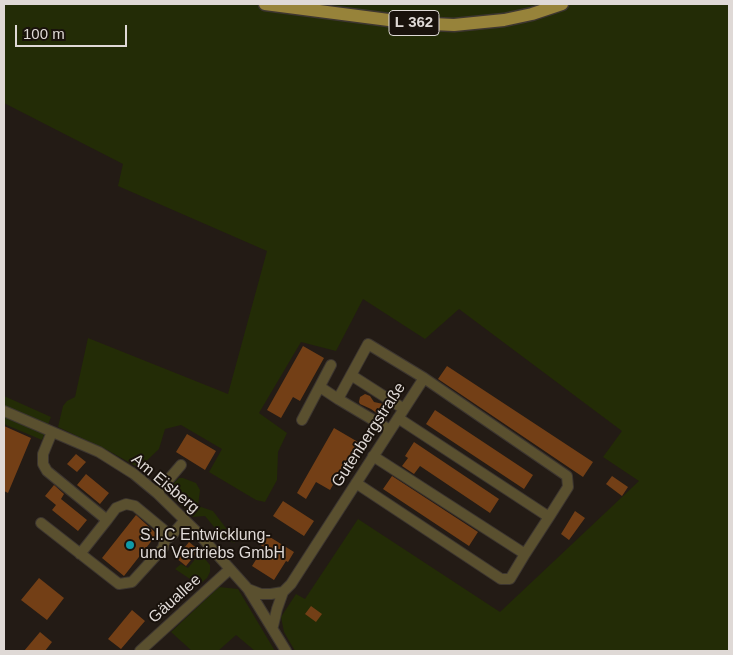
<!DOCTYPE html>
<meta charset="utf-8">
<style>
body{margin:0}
#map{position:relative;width:733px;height:655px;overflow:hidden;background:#231b15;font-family:Helvetica,sans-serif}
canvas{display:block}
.frame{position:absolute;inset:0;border:5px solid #dfd9d6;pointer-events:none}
.scale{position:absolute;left:15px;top:25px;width:112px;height:22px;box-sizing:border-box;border:2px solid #dfd9d6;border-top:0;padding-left:6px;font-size:15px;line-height:18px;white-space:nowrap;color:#dfd9d6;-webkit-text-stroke:4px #19120c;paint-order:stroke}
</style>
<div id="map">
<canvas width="733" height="655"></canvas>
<div class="frame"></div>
<div class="scale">100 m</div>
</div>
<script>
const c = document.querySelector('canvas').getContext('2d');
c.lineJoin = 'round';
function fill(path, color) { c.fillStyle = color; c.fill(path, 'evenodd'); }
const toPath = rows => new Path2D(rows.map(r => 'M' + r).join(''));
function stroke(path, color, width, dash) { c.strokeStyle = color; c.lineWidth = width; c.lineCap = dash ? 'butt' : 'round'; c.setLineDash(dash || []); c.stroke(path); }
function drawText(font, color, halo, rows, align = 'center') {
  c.font = font + ' Helvetica,sans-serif'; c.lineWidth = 4; c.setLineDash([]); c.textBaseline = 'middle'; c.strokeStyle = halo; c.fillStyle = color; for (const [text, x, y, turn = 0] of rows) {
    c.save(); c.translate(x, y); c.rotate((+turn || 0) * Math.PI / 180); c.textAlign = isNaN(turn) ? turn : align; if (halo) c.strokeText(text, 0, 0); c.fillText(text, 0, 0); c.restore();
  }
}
fill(toPath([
 [4,4,729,4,729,651,295,651,284,632,281,617,296,594,305,599,358,519,500,612,639,481,603,457,622,431,459,309,425,339,363,299,336,351,301,342,259,413,287,433,278,452,277,480,265,502,256,500,209,472,222,449,181,425,165,429,159,449,139,468,109,451,58,427,63,406,67,401,75,397,88,338,228,394,267,251,118,186,123,164,4,103],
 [4,396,51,417,42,440,4,424],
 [179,478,183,478,196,483,200,490,198,506,213,511,232,536,235,543,224,539,205,516,193,517,169,494,169,488],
 [200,553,210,565,210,572,207,578,199,585,175,569,181,564,188,568],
 [219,587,238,589,275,651,255,651,236,635,218,651,192,651,171,632]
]), '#232c06');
fill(toPath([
 [303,346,324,358,300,401,293,397,281,418,267,410],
 [447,366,593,462,583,477,438,379],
 [365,394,370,396,374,402,383,404,386,409,384,414,381,416,371,409,360,404,359,402,360,397],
 [435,410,533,475,524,489,426,424],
 [4,426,31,438,8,493,4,491],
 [334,428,358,442,330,490,316,482,306,499,297,493],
 [187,434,216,451,205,470,176,452],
 [414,442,499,499,490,513,420,466,414,474,402,466,408,458,405,456],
 [76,454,86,462,77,472,67,464],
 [86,474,109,493,100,504,77,485],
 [392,476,478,532,469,546,383,489],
 [612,476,628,487,622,496,606,484],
 [54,485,64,494,61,499,87,520,78,531,52,510,56,505,45,496],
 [283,501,314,521,304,536,273,516],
 [575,511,585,518,569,540,561,534],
 [136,515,157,534,124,576,102,558],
 [265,534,294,552,288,562,286,561,274,580,252,566,264,547,259,544],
 [189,542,199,550,186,566,176,558],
 [39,578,64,598,47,620,21,600],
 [311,606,322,614,316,622,305,614],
 [132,610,145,621,121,649,108,639],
 [40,632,52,642,45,651,24,651]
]), '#733f16');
const minor = toPath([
 [351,375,404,409],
 [320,387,338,399],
 [4,411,99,452,134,474,157,493,197,532,248,589,286,651],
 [398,418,549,517,525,554],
 [302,420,331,365],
 [390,430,338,399,368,344,424,378,567,476,568,487,549,517],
 [356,483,501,579,510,579,525,554,373,456],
 [157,493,181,465],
 [41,523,119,584,132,582,163,548,165,540,164,530,135,506,126,504,116,508,107,520,47,471,43,464,43,454,52,432],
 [165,540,172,535,185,520],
 [80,554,107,520],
 [248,589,261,594,271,594,283,592],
 [273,626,277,609,283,592,291,584,424,378],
 [140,651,230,569]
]);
const major = toPath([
 [265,4,412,23,454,25,504,20,532,14,562,4]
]);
stroke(minor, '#3d3630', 12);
stroke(major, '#3d3630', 15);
stroke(minor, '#5a502f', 10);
stroke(major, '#97833a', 12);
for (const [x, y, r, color] of [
 [130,545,5,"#0f9aa8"]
]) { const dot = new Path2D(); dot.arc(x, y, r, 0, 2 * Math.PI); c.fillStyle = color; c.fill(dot); stroke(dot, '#19120c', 2); }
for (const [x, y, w] of [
 [414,23,50]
]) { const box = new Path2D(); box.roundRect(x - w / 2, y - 12.5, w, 25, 4); c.fillStyle = '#19120c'; c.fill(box); stroke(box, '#dfd9d6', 1); }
drawText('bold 15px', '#dfd9d6', null, [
 ["L 362",414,23]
]);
drawText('16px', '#dfd9d6', '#19120c', [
 ["Gutenbergstraße",369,435,-57],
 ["Am Eisberg",165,484,40],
 ["Gäuallee",175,599,-42]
]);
drawText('16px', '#dfd9d6', '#19120c', [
 ["S.I.C Entwicklung-",140,536],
 ["und Vertriebs GmbH",140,554]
], 'left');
</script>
